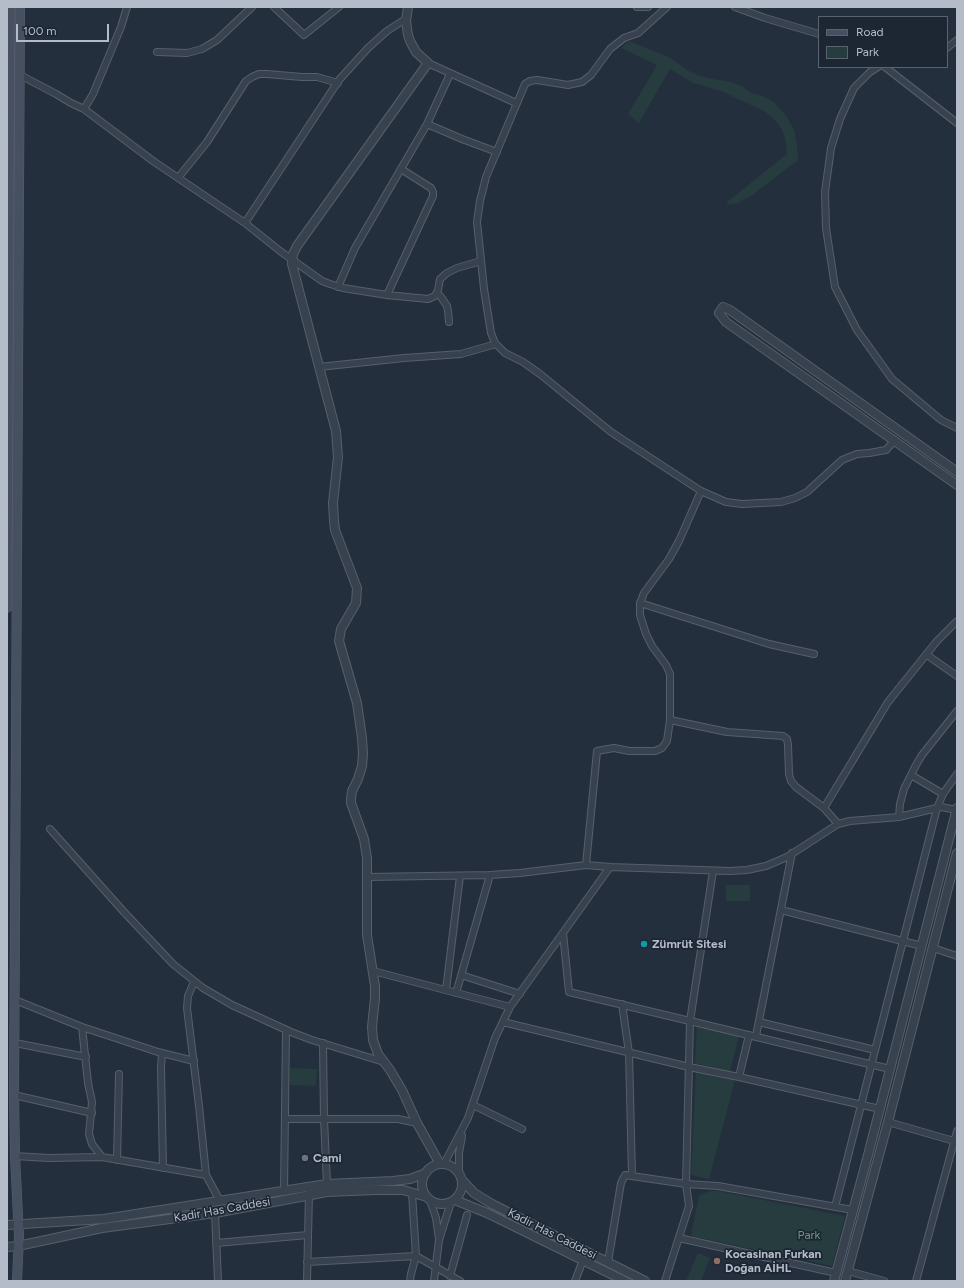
<!DOCTYPE html>
<meta charset="utf-8">
<style>
body{margin:0}
#map{position:relative;width:964px;height:1288px;overflow:hidden;background:#242f3e;font-family:Figtree,sans-serif}
canvas{display:block}
.frame{position:absolute;inset:0;border:8px solid #b4bcc9;pointer-events:none}
.legend{position:absolute;left:818px;top:16px;width:130px;height:52px;box-sizing:border-box;background:#1d2633;border:1px solid #59626f;margin:0;padding:5px 7px;list-style:none;font-size:12px;color:#b4bcc9}
.legend li{display:flex;align-items:center;gap:8px;height:20px}
.legend b{width:20px;border:1px solid #59626f}
.scale{position:absolute;left:16px;top:24px;width:93px;height:18px;box-sizing:border-box;border:2px solid #b4bcc9;border-top:0;padding-left:5px;font-size:12px;line-height:14px;white-space:nowrap;color:#b4bcc9;-webkit-text-stroke:3px #1d2633;paint-order:stroke}
</style>
<div id="map">
<canvas width="964" height="1288"></canvas>
<div class="frame"></div>
<ul class="legend">
<li><b style="height:5px;background:#465061"></b>Road</li>
<li><b style="height:11px;background:#263c3f"></b>Park</li>
</ul>
<div class="scale">100 m</div>
</div>
<script>
const c = document.querySelector('canvas').getContext('2d');
c.lineJoin = 'round';
function fill(path, color) { c.fillStyle = color; c.fill(path, 'evenodd'); }
const toPath = rows => new Path2D(rows.map(r => 'M' + r).join(''));
function stroke(path, color, width, dash) { c.strokeStyle = color; c.lineWidth = width; c.lineCap = dash ? 'butt' : 'round'; c.setLineDash(dash || []); c.stroke(path); }
function drawText(font, color, halo, rows, align = 'center') {
  c.font = font + ' Figtree,sans-serif'; c.lineWidth = 3.5; c.setLineDash([]); c.textBaseline = 'middle'; c.strokeStyle = halo; c.fillStyle = color; for (const [text, x, y, turn = 0] of rows) {
    c.save(); c.translate(x, y); c.rotate((+turn || 0) * Math.PI / 180); c.textAlign = isNaN(turn) ? turn : align; if (halo) c.strokeText(text, 0, 0); c.fillText(text, 0, 0); c.restore();
  }
}
fill(toPath([
 [629,41,671,58,687,70,700,76,713,79,732,82,743,87,751,93,763,96,774,102,787,117,794,130,797,145,798,160,751,196,738,203,728,205,727,202,787,154,785,138,781,128,775,120,764,111,721,91,693,83,670,69,639,123,628,114,657,65,621,48],
 [726,885,750,885,750,901,726,901],
 [697,1027,739,1035,730,1072,695,1063],
 [290,1068,317,1069,316,1086,290,1085],
 [696,1071,735,1080,709,1179,691,1175],
 [710,1191,718,1191,845,1216,832,1266,691,1236,699,1195],
 [698,1253,710,1258,701,1281,686,1281]
]), '#263c3f');
const minor = toPath([
 [274,7,304,35,339,7],
 [637,7,648,7],
 [667,7,638,33,624,38,610,49,591,75,582,82,568,85,537,80,530,81,525,84,486,177,480,201,477,222,484,289,491,333,495,343,505,353,523,362,540,374,611,432,701,491,726,502,742,504,781,502,795,498,807,492,842,460,857,454,869,453,886,450,895,440],
 [735,7,765,18,819,34],
 [947,48,957,40],
 [157,52,187,53,202,49,217,40,252,7],
 [428,63,516,103],
 [878,67,870,72,854,88,840,119,831,148,825,192,826,228,835,287,857,330,892,379,941,420,957,428],
 [885,67,957,123],
 [20,75,56,94,71,103,84,109,153,161,245,223,280,251,322,281,330,284,343,288,387,295,428,299,435,296,438,290,440,279,447,273,457,268,481,261],
 [84,109,93,94,121,27,127,7],
 [427,124,462,139,497,152],
 [178,178,207,142,246,81,252,77,259,74,267,74,302,77,317,77,338,83],
 [245,223,339,80,368,48,387,31,407,18],
 [338,287,355,248,427,124,450,74],
 [437,293,441,297,447,306,448,311,449,322],
 [387,295,433,196,433,192,431,188,401,169],
 [319,367,404,358,461,354,496,344],
 [640,603,769,644,814,654],
 [927,655,957,676],
 [670,720,727,732,783,736,787,739,788,745,789,774,791,781,796,787,824,808,838,824],
 [911,775,943,794],
 [824,808,888,702,937,641,956,622],
 [899,817,900,804,904,789,916,765,922,755,957,711],
 [50,829,124,912,173,964,203,988,232,1005,291,1032,312,1040,384,1062],
 [586,865,597,751,614,748,629,751,655,751,662,748,667,741,670,720,670,674,666,665,652,646,646,634,640,615,640,603,644,593,669,559,679,541,701,491],
 [368,877,490,875,520,873,586,865,610,867,730,871,747,870,766,866,787,857,838,824,850,821,899,817,941,807,957,810],
 [781,910,922,946],
 [563,933,569,992,890,1069],
 [933,948,957,956],
 [373,971,510,1007],
 [461,975,520,994],
 [194,982,188,996,187,1008,199,1106,206,1175,220,1201],
 [446,990,460,876],
 [456,993,490,875],
 [15,1000,82,1027,158,1052,194,1061],
 [622,1004,629,1053,632,1176],
 [503,1022,689,1067,739,1077,880,1109],
 [759,1022,875,1050],
 [82,1027,88,1083,92,1102,89,1134,92,1144,102,1157],
 [756,1036,792,853],
 [15,1043,86,1057],
 [323,1043,324,1119,327,1184],
 [162,1053,161,1068,163,1168],
 [739,1077,749,1035],
 [14,1095,92,1113],
 [473,1105,522,1129],
 [285,1119,398,1119,417,1123],
 [888,1122,954,1141],
 [15,1156,49,1158,102,1157,206,1175],
 [117,1160,119,1074],
 [444,1164,468,1118,495,1038,510,1007,610,867],
 [459,1172,459,1153,462,1136],
 [284,1192,286,1030],
 [430,1200,436,1218,439,1239],
 [835,1207,937,808,943,794,957,774],
 [215,1213,218,1281],
 [679,1238,836,1273],
 [216,1243,308,1235],
 [307,1262,416,1256,460,1281],
 [608,1262,621,1183,625,1175,686,1184,718,1186,853,1210],
 [848,1271,884,1281],
 [450,1276,467,1215],
 [307,1281,309,1194],
 [410,1281,411,1274,416,1256,412,1193],
 [434,1281,439,1240,451,1202],
 [575,1281,583,1260],
 [665,1281,689,1206,686,1184,690,1021,713,871],
 [916,1281,957,1131]
]);
const tertiary = toPath([
 [408,7,406,21,408,35,410,41,416,52,428,63,297,246,293,254,292,264,336,431,338,457,333,503,334,521,335,530,357,588,356,603,341,629,339,641,357,703,362,738,363,754,362,766,358,779,352,791,351,799,351,803,364,839,367,858,367,935,375,986,375,998,372,1027,373,1040,378,1054,390,1070,402,1090,417,1123,440,1164],
 [957,472,730,310,723,307,719,313,726,322,957,485],
 '422 1184a20 20 0 1 1 40 0a20 20 0 1 1-40 0Z',
 [462,1180,474,1193,492,1204,645,1281],
 [455,1200,487,1213,625,1281],
 [7,1225,104,1219,327,1184,393,1181,410,1179,426,1173],
 [7,1247,18,1246,102,1228,215,1213,327,1192,375,1190,403,1190,427,1197],
 [834,1281,868,1155,957,808],
 [845,1281,888,1122,957,853]
]);
const secondary = toPath([
 [7,608,10,7],
 [17,1281,19,1236,15,1156,14,1095,20,7]
]);
stroke(minor, '#565f6c', 8);
stroke(tertiary, '#565f6c', 10);
stroke(secondary, '#565f6c', 10);
stroke(minor, '#38414e', 6);
stroke(tertiary, '#38414e', 8);
stroke(secondary, '#465061', 9);
for (const [x, y, r, color] of [
 [644,944,4,"#0f9aa8"],
 [305,1158,4,"#6b7280"],
 [717,1261,4,"#8d6e63"]
]) { const dot = new Path2D(); dot.arc(x, y, r, 0, 2 * Math.PI); c.fillStyle = color; c.fill(dot); stroke(dot, '#1d2633', 1.5); }
drawText('bold 12px', '#b4bcc9', '#1d2633', [
 ["Zümrüt Sitesi",652,944],
 ["Cami",313,1158],
 ["Kocasinan Furkan",725,1254],
 ["Doğan AİHL",725,1268]
], 'left');
drawText('12px', '#b4bcc9', '#1d2633', [
 ["Kadir Has Caddesi",222,1210,-10],
 ["Kadir Has Caddesi",552,1234,27]
]);
drawText('12px', '#6b9a76', '#1d2633', [
 ["Park",809,1235]
]);
</script>
